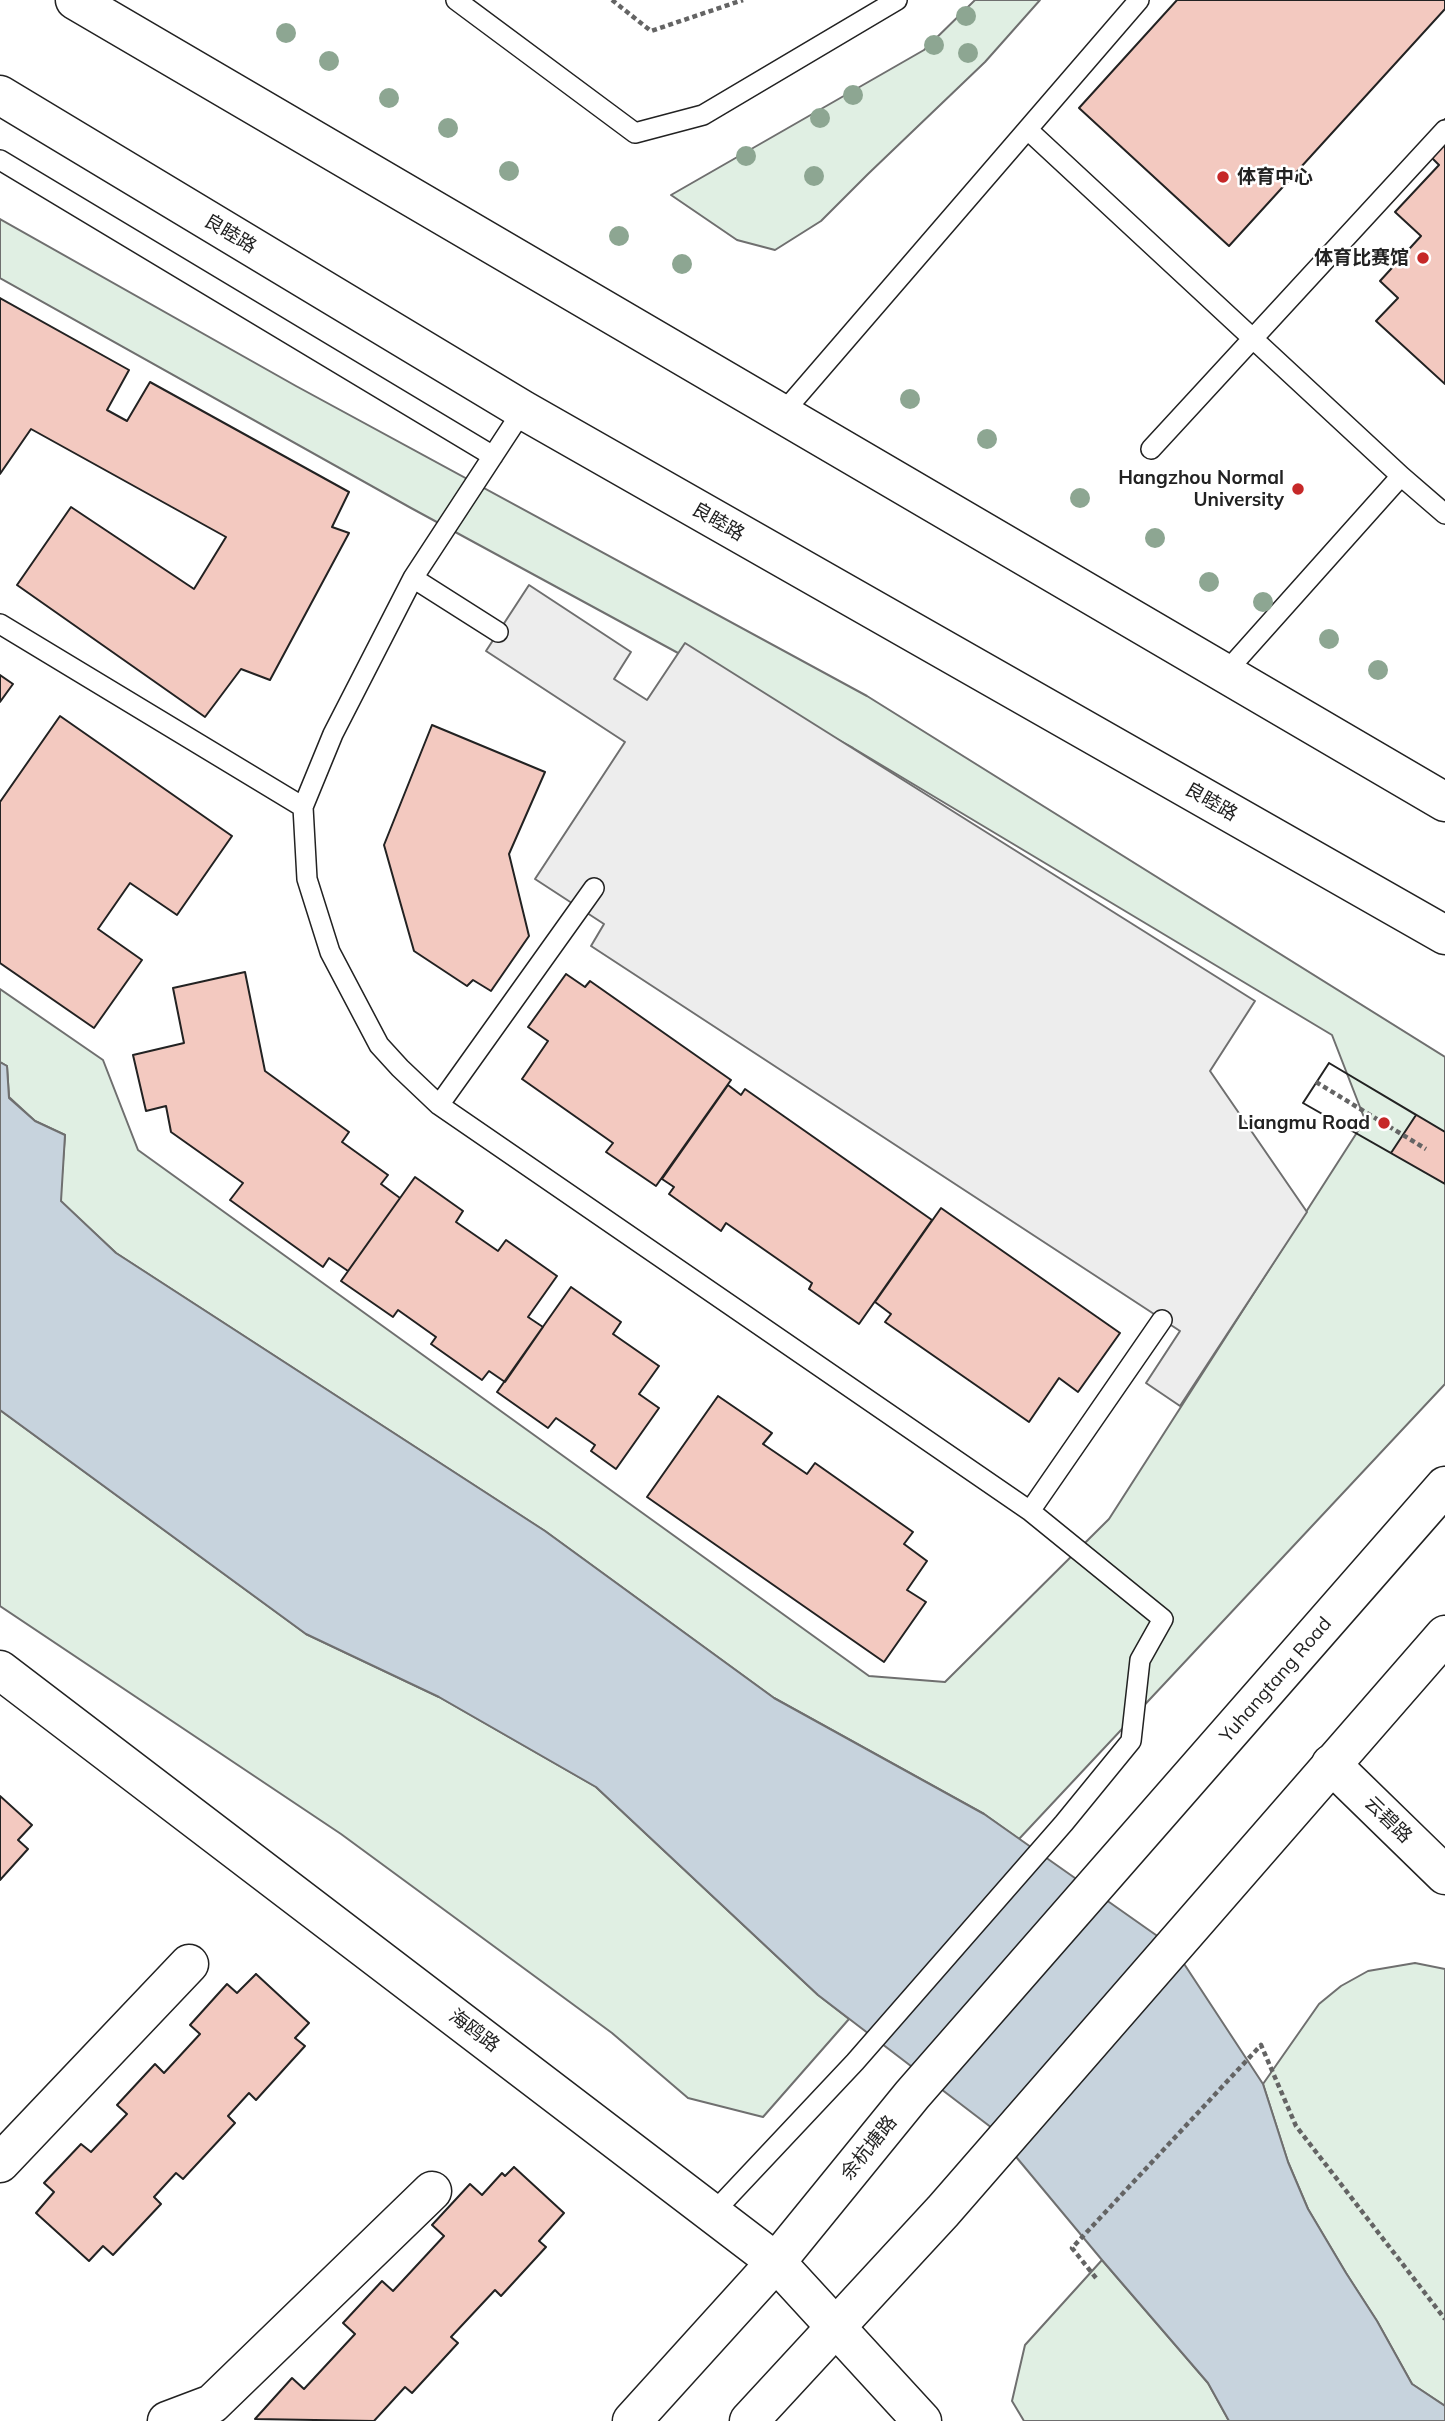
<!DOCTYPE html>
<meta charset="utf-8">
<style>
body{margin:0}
canvas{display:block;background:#fff}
</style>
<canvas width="1445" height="2421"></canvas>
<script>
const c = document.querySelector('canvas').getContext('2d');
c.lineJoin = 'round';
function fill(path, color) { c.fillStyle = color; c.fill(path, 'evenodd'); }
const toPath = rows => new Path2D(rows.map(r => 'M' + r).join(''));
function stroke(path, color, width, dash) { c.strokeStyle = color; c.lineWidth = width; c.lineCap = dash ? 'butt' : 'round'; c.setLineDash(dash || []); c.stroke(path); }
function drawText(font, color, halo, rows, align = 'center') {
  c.font = font + ' Mulish,"Noto Sans SC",sans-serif'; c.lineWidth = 5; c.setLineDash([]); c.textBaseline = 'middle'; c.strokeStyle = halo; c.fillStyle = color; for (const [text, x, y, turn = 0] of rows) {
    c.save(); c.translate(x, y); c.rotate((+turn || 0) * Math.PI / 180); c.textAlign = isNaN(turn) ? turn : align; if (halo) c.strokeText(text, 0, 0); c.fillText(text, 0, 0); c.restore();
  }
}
const green = toPath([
 [975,0,1040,0,985,62,868,174,821,221,775,250,737,240,671,195,924,50,975,0],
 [0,219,296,386,867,696,1445,1057,1445,1384,1019,1839,984,1814,774,1698,545,1531,116,1253,60,1201,65,1135,35,1121,9,1097,7,1066,0,1062,0,989,103,1060,138,1150,869,1676,945,1682,1109,1519,1365,1120,1332,1035,853,748,411,508,0,278,0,219],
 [0,1410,306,1634,439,1697,596,1787,818,1995,849,2019,763,2117,688,2098,612,2033,341,1834,0,1606,0,1410],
 [1415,1963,1445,1969,1445,2406,1412,2384,1377,2321,1346,2273,1308,2209,1288,2162,1263,2084,1319,2004,1341,1986,1368,1971,1415,1963],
 [1102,2260,1208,2383,1229,2421,1024,2421,1012,2401,1025,2345,1102,2260]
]);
fill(green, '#e0efe3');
stroke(green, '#6f6f6f', 2);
const parking = toPath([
 [529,585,631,652,614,679,647,700,685,643,1255,1001,1210,1071,1307,1212,1180,1406,1146,1383,1180,1331,591,946,604,924,535,879,625,742,486,651,529,585]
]);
fill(parking, '#ededed');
stroke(parking, '#6f6f6f', 2);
const water = toPath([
 [0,1062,7,1066,9,1098,35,1121,65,1135,61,1201,116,1253,545,1531,774,1698,984,1814,1173,1947,1263,2084,1288,2162,1308,2209,1346,2273,1377,2321,1412,2384,1445,2406,1445,2421,1229,2421,1208,2383,1102,2260,992,2128,818,1995,596,1787,439,1697,306,1634,0,1410,0,1062]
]);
fill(water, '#c7d3dd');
stroke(water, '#6f6f6f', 2);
const building = toPath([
 [1177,0,1445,0,1445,9,1229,246,1079,108,1177,0],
 [1445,119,1445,384,1376,321,1398,298,1380,281,1421,236,1395,212,1439,165,1420,146,1445,119],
 [0,298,129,370,107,410,127,421,150,382,349,492,332,527,349,533,270,680,241,669,205,717,17,585,71,507,194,589,226,537,31,429,0,474,0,298],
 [0,675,13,684,0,702,0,675],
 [60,716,232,836,177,915,130,883,98,929,142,960,94,1028,0,963,0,802,60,716],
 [432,725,545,772,509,854,529,936,491,991,473,980,467,986,414,951,384,845,432,725],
 [245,972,265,1071,349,1132,342,1142,388,1175,381,1184,400,1198,348,1271,329,1258,323,1267,230,1200,243,1183,171,1132,166,1106,146,1111,133,1055,184,1043,173,988,245,972],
 [566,974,585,987,590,981,731,1080,656,1186,606,1152,613,1143,522,1079,548,1041,528,1027,566,974],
 [1329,1063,1445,1132,1445,1184,1303,1103,1329,1063],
 [1329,1063,1416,1115,1391,1153,1303,1103,1329,1063],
 [728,1085,741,1095,745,1089,932,1220,859,1324,809,1289,812,1283,726,1223,721,1231,669,1194,674,1187,662,1179,728,1085],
 [415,1177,463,1211,456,1222,498,1251,506,1240,557,1276,528,1317,543,1327,505,1382,489,1371,482,1380,431,1344,436,1337,398,1310,393,1317,341,1281,415,1177],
 [941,1208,1120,1333,1078,1392,1059,1378,1029,1422,885,1322,891,1314,875,1302,941,1208],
 [571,1287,621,1322,613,1334,659,1366,639,1394,659,1408,616,1469,591,1451,595,1445,556,1418,548,1428,497,1392,571,1287],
 [718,1396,772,1433,763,1444,807,1474,815,1463,913,1532,904,1544,927,1561,907,1590,926,1602,884,1662,647,1497,718,1396],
 [0,1796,32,1825,18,1840,28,1849,0,1880,0,1796],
 [256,1974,309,2023,295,2038,305,2046,256,2100,249,2093,228,2116,235,2123,183,2179,176,2173,154,2197,161,2204,113,2255,103,2246,89,2261,36,2213,54,2192,44,2183,81,2144,91,2152,127,2114,117,2105,155,2064,164,2073,200,2034,190,2025,227,1984,237,1993,256,1974],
 [514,2167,564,2213,539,2241,546,2247,501,2296,495,2290,451,2337,458,2343,412,2393,405,2387,374,2421,255,2419,292,2378,304,2389,355,2334,343,2323,382,2281,393,2291,444,2236,432,2225,470,2184,482,2195,502,2173,505,2176,514,2167]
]);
fill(building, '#f3c9c0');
stroke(building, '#222', 2);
const service = toPath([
 [456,0,635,133,703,115,897,0],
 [1028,130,1401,476,1225,673],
 [0,160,493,456],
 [781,415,1139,0],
 [1151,449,1445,130],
 [1401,476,1445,514],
 [413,578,333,734,303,807,307,879,330,952,379,1045,400,1068,439,1105,1030,1511],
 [0,624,303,807],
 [498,632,413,578,523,410],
 [439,1105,594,888],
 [712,2214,855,2062,1064,1823,1131,1741,1140,1660,1163,1619,1030,1511,1162,1320]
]);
const minor = toPath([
 [0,1670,776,2262,922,2421],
 [1331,1764,1445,1875],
 [0,2163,189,1964],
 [167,2421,212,2404,432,2191]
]);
const secondary = toPath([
 [632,2421,776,2262,912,2095,1445,1486],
 [749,2421,943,2211,1445,1635]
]);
const primary = toPath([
 [75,0,1445,802],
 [0,95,523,410,1445,935]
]);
stroke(service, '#222', 22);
stroke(minor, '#222', 41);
stroke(secondary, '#222', 41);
stroke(primary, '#222', 41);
stroke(toPath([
 [612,0,651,31,743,0],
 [1316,1082,1426,1149],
 [1096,2278,1072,2248,1261,2045,1296,2126,1445,2319]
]), '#646464', 4.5, [5, 3.5]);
stroke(service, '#fff', 19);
stroke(minor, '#fff', 38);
stroke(secondary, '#fff', 38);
stroke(primary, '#fff', 38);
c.fillStyle = '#8da692';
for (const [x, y] of [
 [966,16],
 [286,33],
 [934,45],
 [968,53],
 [329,61],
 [853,95],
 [389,98],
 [820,118],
 [448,128],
 [746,156],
 [509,171],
 [814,176],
 [619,236],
 [682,264],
 [910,399],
 [987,439],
 [1080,498],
 [1155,538],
 [1209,582],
 [1263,602],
 [1329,639],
 [1378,670]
]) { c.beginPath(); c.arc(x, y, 10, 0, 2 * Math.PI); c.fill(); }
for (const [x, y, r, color] of [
 [1223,177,7,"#c62828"],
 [1423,258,7,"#c62828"],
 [1298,489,7,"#c62828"],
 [1384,1123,7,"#c62828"]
]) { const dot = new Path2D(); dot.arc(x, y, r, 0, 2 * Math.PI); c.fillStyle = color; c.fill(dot); stroke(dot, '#fff', 2.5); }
drawText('bold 19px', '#222', '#fff', [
 ["体育中心",1237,177,"left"],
 ["体育比赛馆",1409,258],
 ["Hangzhou Normal",1284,478],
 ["University",1284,500],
 ["Liangmu Road",1370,1123]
], 'right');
drawText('19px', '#222', '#fff', [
 ["良睦路",230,234,31],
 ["良睦路",718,522,30],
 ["良睦路",1211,802,30],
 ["Yuhangtang Road",1276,1680,-49],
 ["云碧路",1388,1820,44],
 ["海鸥路",474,2031,37],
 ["余杭塘路",869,2148,-51]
]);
</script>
